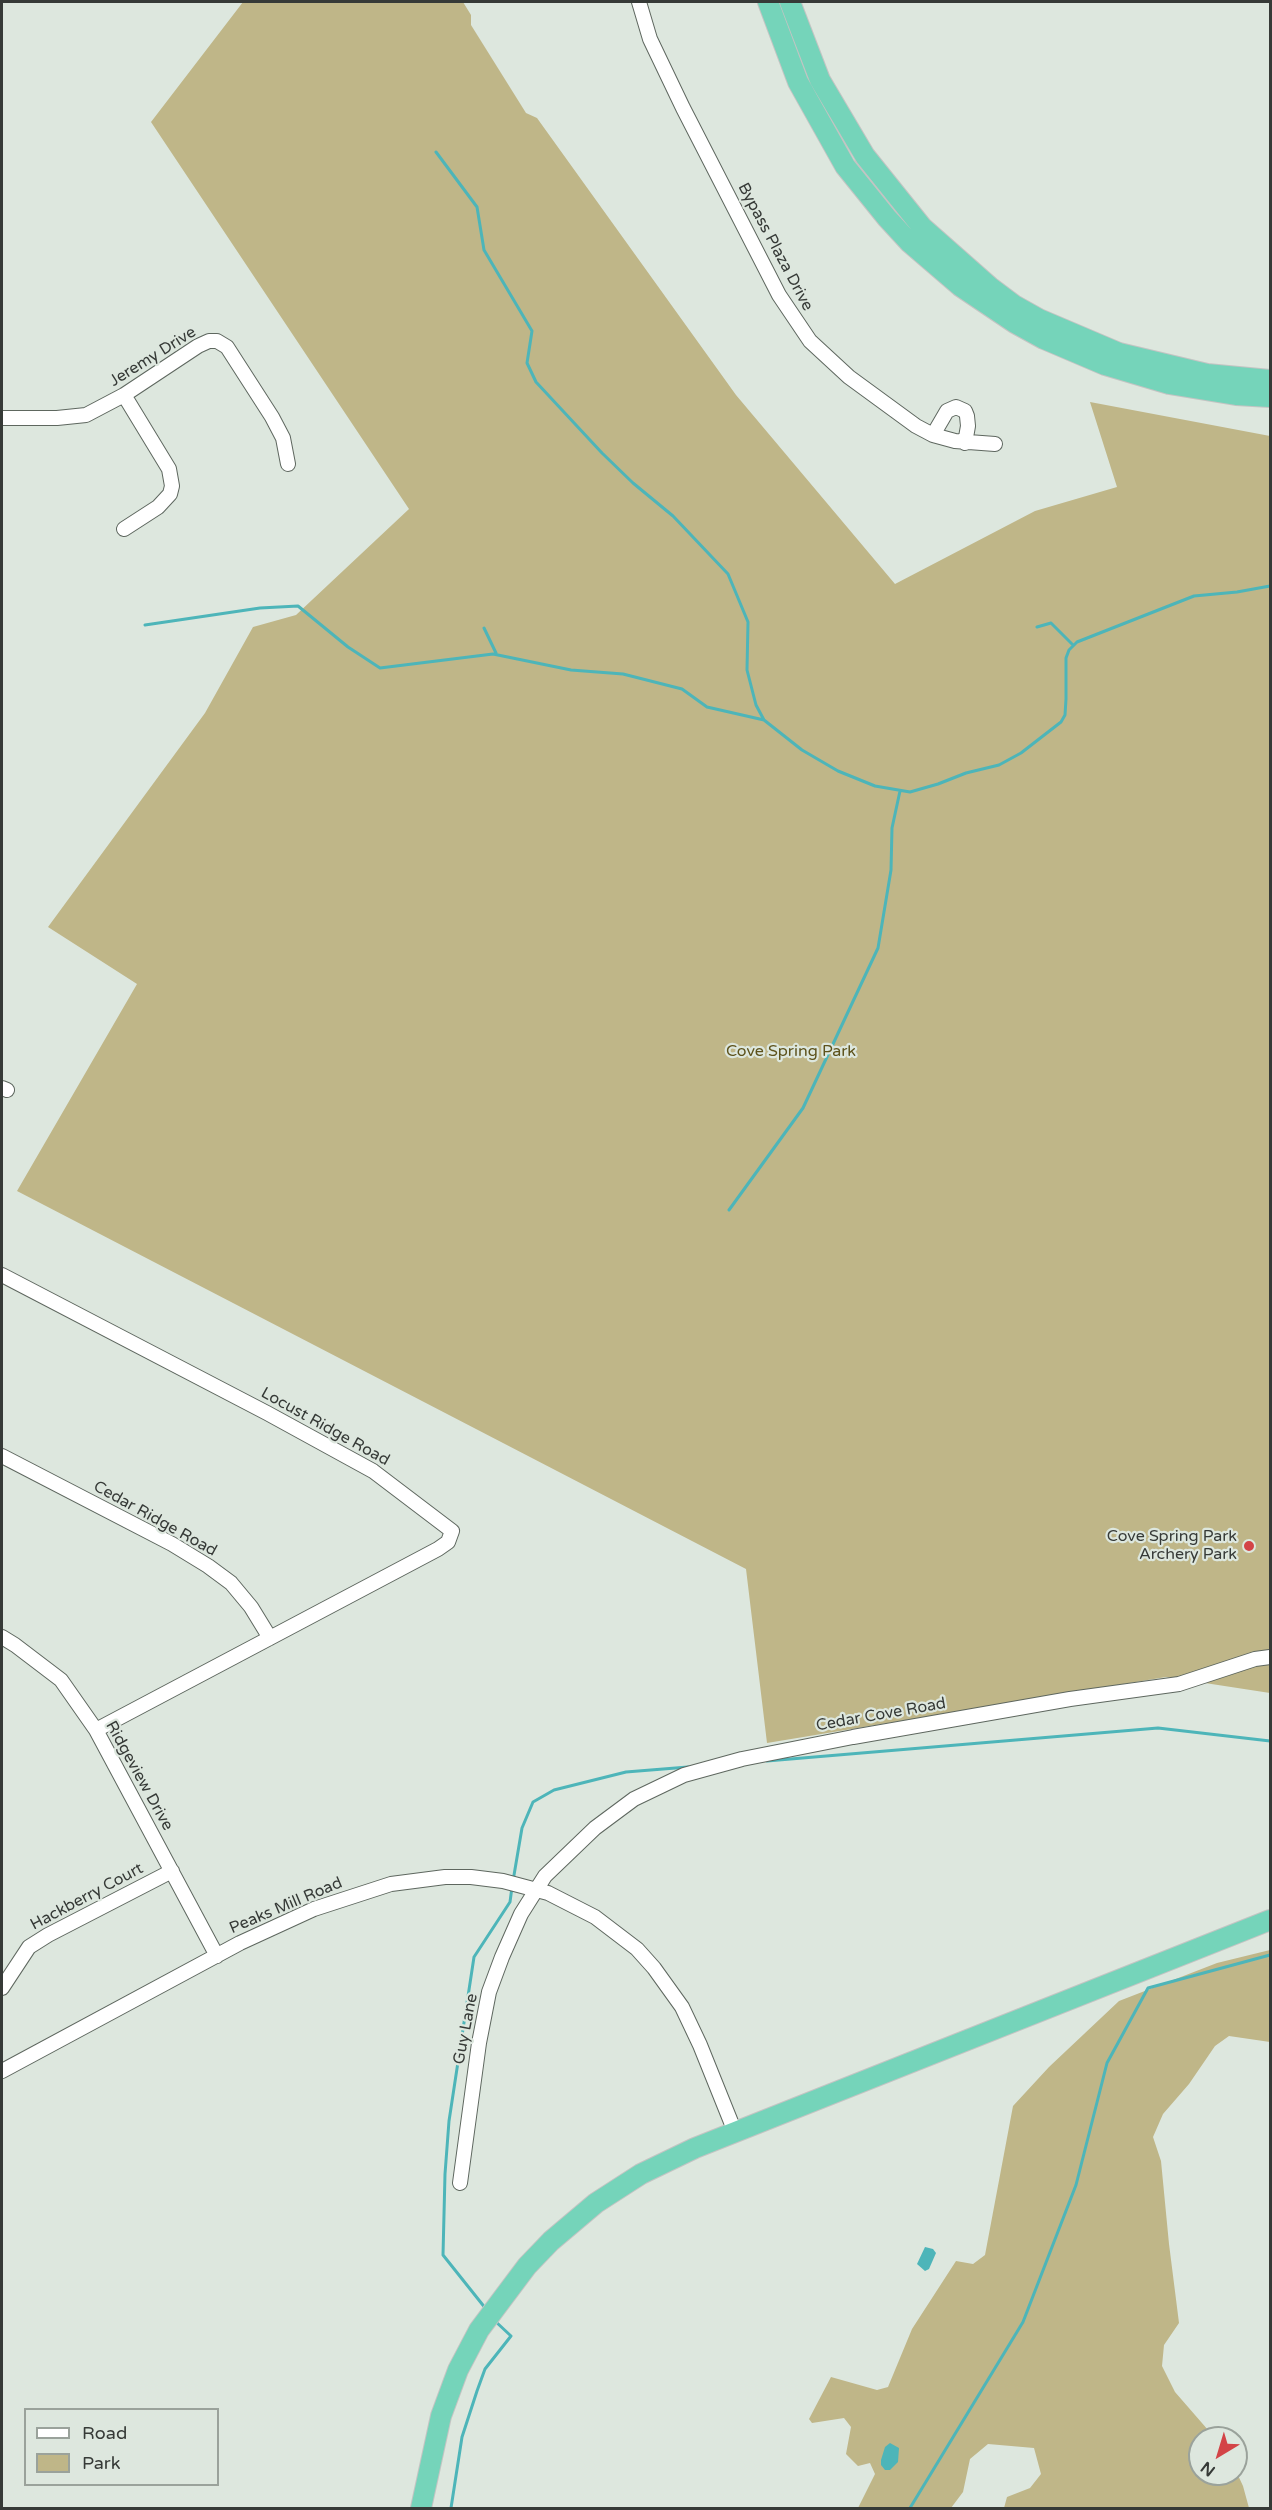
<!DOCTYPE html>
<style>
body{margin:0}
#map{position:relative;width:1272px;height:2510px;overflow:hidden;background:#dde7de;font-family:"Varela Round",sans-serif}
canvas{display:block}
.frame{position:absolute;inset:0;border:3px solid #363a37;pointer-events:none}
.legend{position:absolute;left:24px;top:2408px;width:195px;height:78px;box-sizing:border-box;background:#dde7de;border:2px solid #9aa29b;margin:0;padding:8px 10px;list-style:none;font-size:18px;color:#363a37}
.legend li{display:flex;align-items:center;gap:12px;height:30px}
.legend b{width:30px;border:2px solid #9aa29b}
.north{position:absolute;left:1188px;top:2426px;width:60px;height:60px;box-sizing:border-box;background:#dde7de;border:2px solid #9aa29b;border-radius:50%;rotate:218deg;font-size:16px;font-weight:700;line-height:24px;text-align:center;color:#363a37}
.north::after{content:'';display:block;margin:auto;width:21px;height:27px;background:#d34447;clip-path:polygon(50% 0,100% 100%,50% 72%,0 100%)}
</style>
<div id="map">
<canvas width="1272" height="2510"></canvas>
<div class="frame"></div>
<ul class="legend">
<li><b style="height:8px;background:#fff"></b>Road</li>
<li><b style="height:16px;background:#bfb688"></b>Park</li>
</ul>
<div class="north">N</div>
</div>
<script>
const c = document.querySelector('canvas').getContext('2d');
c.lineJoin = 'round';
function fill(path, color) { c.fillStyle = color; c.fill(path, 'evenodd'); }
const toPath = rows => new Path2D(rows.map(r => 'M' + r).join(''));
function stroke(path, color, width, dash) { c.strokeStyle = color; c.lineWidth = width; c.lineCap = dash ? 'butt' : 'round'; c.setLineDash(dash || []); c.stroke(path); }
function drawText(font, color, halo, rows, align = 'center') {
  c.font = font + ' "Varela Round",sans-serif'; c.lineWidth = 4.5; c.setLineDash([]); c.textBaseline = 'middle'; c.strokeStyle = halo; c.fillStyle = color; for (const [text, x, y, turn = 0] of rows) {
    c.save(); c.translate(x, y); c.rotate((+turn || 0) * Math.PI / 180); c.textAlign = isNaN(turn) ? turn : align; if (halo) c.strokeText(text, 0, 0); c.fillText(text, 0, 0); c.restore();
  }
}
fill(toPath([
 [243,2,463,2,471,15,471,25,526,113,537,118,736,395,895,584,1035,511,1117,487,1090,402,1270,436,1270,1693,1166,1677,767,1743,746,1569,17,1191,137,984,48,927,205,713,253,627,296,615,409,509,151,122],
 [1270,1950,1270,2042,1229,2036,1215,2046,1189,2084,1163,2114,1153,2137,1161,2161,1169,2244,1179,2323,1164,2345,1162,2366,1175,2392,1215,2438,1200,2438,1200,2474,1236,2474,1236,2471,1243,2486,1249,2508,1004,2508,1007,2497,1030,2488,1041,2474,1034,2448,988,2444,970,2459,963,2492,951,2508,858,2508,875,2474,870,2463,858,2466,846,2454,851,2427,844,2418,812,2423,809,2419,831,2377,877,2390,888,2387,912,2329,956,2261,973,2264,985,2255,1013,2106,1049,2067,1119,2001,1217,1963]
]), '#bfb688');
fill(toPath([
 [925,2247,933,2249,936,2253,929,2269,925,2271,917,2264],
 [890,2443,899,2448,898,2462,890,2470,885,2470,881,2465,881,2460,885,2447]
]), '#4db5b9');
stroke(toPath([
 [436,152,477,207,484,250,532,331,527,363,536,382,602,453,633,483,673,516,728,574,748,622,747,670,756,705,764,720],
 [145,625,260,608,298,606,348,647,380,668,493,654,571,670,623,674,682,689,707,707,764,720,802,750,838,771,875,786,910,792,938,784,966,773,999,765,1021,753,1061,722,1065,715,1066,699,1066,658,1069,650,1077,642,1194,596,1237,592,1270,586],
 [1037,627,1051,623,1073,645],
 [484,628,496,653],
 [729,1210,803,1108,878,948,891,870,892,828,900,791],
 [767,1761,1158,1728,1270,1741],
 [513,1881,522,1828,533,1802,554,1790,626,1772,688,1767],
 [486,2309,443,2255,445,2174,449,2121,474,1957,510,1902,512,1887],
 [451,2508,462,2437,477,2391,485,2369,511,2336,495,2321],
 [910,2508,1023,2322,1076,2185,1107,2063,1148,1988,1270,1955]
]), '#4db5b9', 3);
const minor = toPath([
 [639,2,650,39,683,108,779,295,810,341,849,377,916,426,933,435,955,441,995,444],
 [124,395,169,469,172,486,170,494,158,507,124,529],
 [2,418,57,418,86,415,124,395,198,346,209,341,217,341,227,347,272,417,283,438,288,464],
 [933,435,947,411,956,407,965,411,967,416,968,426,965,443],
 [2,1088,7,1090],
 [2,1275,267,1413,373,1471,452,1531,448,1542,438,1549,96,1730],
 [2,1456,172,1544,208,1566,231,1583,251,1607,270,1638],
 [2,1637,15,1645,61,1680,96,1730,217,1956],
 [2,1988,29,1947,48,1935,172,1871],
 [2,2071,240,1943,314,1909,391,1884,445,1877,471,1877,503,1881,548,1893,595,1917,637,1949,654,1968,682,2007,700,2045,735,2132],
 [460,2183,479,2043,489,1992,502,1957,521,1914,545,1876,595,1828,634,1799,684,1775,742,1759,853,1737,1070,1699,1179,1684,1255,1659,1270,1657]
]);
const highway = toPath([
 [768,2,798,82,845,166,887,218,910,243,960,286,1015,323,1044,339,1105,365,1169,384,1236,395,1270,397],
 [790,2,820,80,865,156,922,227,990,287,1014,305,1039,319,1119,353,1207,374,1270,380],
 [421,2508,441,2416,458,2370,479,2330,527,2266,551,2241,596,2203,641,2174,695,2148,1270,1920]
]);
stroke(minor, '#5e675f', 16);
stroke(highway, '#c3c4c3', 22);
stroke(minor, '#fff', 14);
stroke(highway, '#75d4ba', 20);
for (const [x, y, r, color] of [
 [1249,1546,6,"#d34447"]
]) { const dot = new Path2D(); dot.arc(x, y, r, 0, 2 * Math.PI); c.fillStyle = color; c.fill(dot); stroke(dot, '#dde7de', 2); }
drawText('16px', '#363a37', '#dde7de', [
 ["Bypass Plaza Drive",775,247,62],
 ["Jeremy Drive",153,357,-32],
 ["Locust Ridge Road",325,1427,29],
 ["Cedar Ridge Road",155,1519,29],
 ["Cedar Cove Road",881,1715,-10],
 ["Ridgeview Drive",139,1776,61],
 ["Hackberry Court",87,1897,-28],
 ["Peaks Mill Road",286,1906,-23],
 ["Guy Lane",466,2029,-79]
]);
drawText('16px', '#5d521b', '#dde7de', [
 ["Cove Spring Park",791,1052]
]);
drawText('16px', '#363a37', '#dde7de', [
 ["Cove Spring Park",1237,1537],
 ["Archery Park",1237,1555]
], 'right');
</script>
